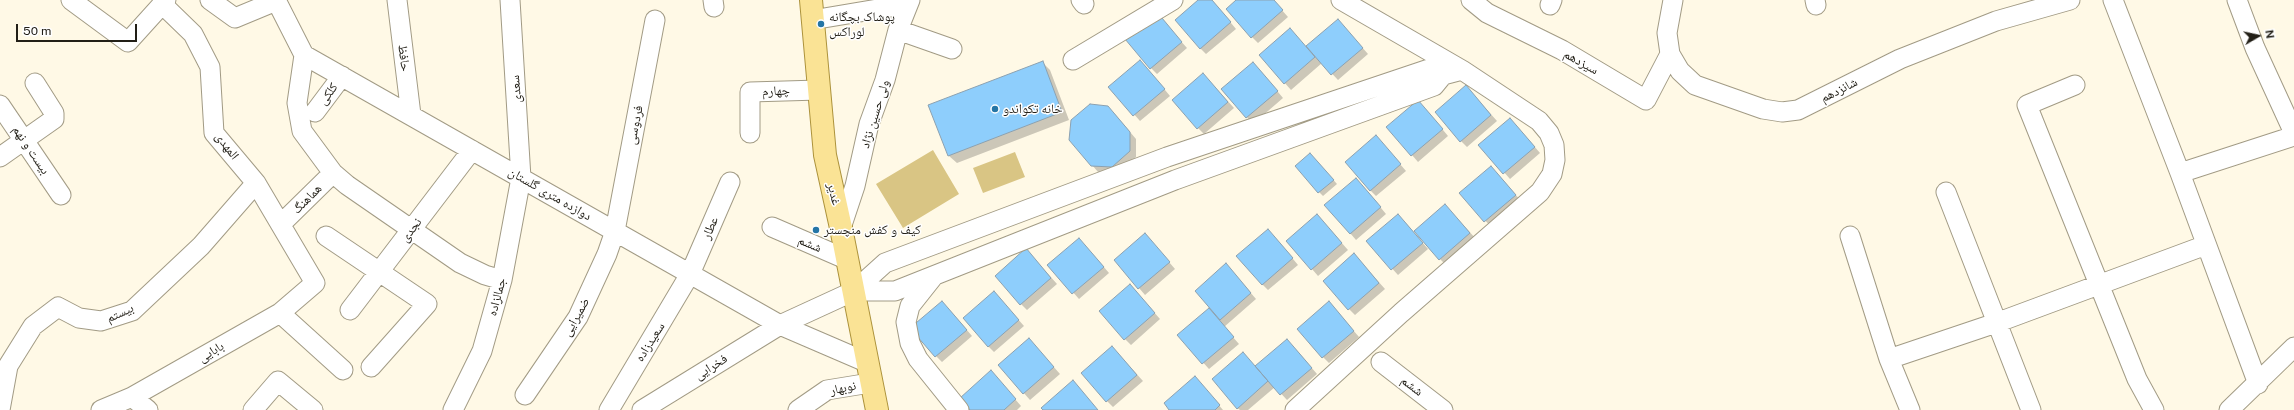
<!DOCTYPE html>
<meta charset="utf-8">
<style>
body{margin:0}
#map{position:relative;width:2294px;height:410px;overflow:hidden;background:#fff9e6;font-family:"Public Sans",sans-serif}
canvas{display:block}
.north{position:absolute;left:2238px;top:16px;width:40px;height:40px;-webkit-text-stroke:3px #fff;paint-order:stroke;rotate:81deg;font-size:11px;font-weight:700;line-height:16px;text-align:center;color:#221f17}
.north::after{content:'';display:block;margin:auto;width:14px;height:18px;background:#221f17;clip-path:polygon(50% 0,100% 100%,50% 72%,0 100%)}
.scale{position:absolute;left:16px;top:24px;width:121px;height:18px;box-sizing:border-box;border:2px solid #221f17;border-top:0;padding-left:5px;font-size:12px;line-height:14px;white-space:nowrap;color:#221f17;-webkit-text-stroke:3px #fff;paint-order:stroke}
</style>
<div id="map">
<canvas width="2294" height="410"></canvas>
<div class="north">N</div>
<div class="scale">50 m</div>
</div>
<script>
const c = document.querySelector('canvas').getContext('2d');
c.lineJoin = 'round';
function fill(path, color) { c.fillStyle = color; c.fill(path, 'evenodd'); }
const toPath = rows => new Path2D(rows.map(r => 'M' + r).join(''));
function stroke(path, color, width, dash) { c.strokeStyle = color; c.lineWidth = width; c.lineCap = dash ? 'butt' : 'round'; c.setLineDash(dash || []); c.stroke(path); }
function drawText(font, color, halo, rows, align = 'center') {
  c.font = font + ' "Public Sans","Noto Naskh Arabic",sans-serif'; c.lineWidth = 3; c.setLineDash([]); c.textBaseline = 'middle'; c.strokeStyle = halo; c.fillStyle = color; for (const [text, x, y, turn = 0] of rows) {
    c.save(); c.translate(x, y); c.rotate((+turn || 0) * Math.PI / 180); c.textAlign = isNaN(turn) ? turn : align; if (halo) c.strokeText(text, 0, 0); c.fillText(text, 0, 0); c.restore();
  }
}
fill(toPath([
 [933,150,959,194,903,228,876,184],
 [1015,152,1025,177,983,193,973,168]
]), '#d9c584');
fill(toPath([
 [1199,0,1212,0,1236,29,1206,54,1200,48],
 [1238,0,1273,0,1288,17,1258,43,1252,37],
 [1162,20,1187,48,1157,74,1151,68],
 [1338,20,1368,54,1338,80,1322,63,1291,90,1260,55,1290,29,1306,47],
 [1042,62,1050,70,1069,120,957,163,949,156,930,106],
 [1146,67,1170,96,1140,121,1110,87],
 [1259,69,1283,98,1253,124,1222,89],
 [1203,74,1234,108,1204,134,1198,128],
 [1472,93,1497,121,1467,147,1461,141],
 [1424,107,1448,136,1418,162,1388,127],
 [1114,113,1136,139,1136,157,1118,173,1098,172,1092,165],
 [1516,125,1540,153,1510,179,1480,145],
 [1376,136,1406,171,1376,196,1370,190],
 [1314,158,1337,184,1323,196,1319,192],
 [1497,173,1521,201,1491,227,1461,193],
 [1362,185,1386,214,1356,240,1326,205],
 [1445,205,1476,239,1446,265,1440,259],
 [1317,215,1348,250,1318,276,1288,241],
 [1404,221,1428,249,1398,275,1367,241],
 [1274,236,1298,265,1268,290,1262,284],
 [1151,241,1175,269,1145,295,1115,260],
 [1085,245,1109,273,1079,299,1049,265],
 [1032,256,1057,284,1027,310,1021,304],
 [1360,261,1385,289,1355,315,1349,309],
 [1232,271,1256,299,1224,327,1239,344,1209,369,1178,335,1211,307],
 [1130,285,1160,319,1131,345,1125,339],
 [994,292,1024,326,994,352,988,346],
 [948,308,972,336,942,362,936,356],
 [1335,309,1359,337,1329,363,1323,357],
 [1029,339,1060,374,1030,400,999,365],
 [1293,346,1317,374,1287,400,1275,387,1248,410,1240,410,1237,408,1255,367],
 [1112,347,1143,381,1113,407,1107,401],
 [997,378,1021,406,1017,410,972,410],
 [1201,384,1223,410,1171,410]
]), '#0003');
const building = toPath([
 [1198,0,1212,0,1231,22,1200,49,1175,20,1198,0],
 [1236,0,1274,0,1283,10,1251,38,1226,9,1236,0],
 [1157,12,1182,42,1150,69,1125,39,1157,12],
 [1338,19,1363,48,1331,75,1306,46,1338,19],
 [1290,28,1315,57,1284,84,1259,55,1290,28],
 [1140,60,1165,89,1133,116,1108,87,1140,60],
 [1043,61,1062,112,948,156,928,105,1043,61],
 [1253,62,1278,91,1246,118,1221,89,1253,62],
 [1203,73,1228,102,1197,129,1172,100,1203,73],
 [1466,85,1491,115,1460,142,1435,112,1466,85],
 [1418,100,1443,129,1411,156,1386,127,1418,100],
 [1090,104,1108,106,1130,132,1130,151,1112,167,1091,166,1069,140,1071,120,1090,104],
 [1510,118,1535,147,1503,174,1478,145,1510,118],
 [1376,135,1401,164,1370,191,1345,162,1376,135],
 [1310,153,1334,180,1318,193,1295,166,1310,153],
 [1491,166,1516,195,1484,222,1459,193,1491,166],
 [1356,178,1381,207,1350,234,1324,205,1356,178],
 [1445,204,1470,233,1439,260,1414,231,1445,204],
 [1317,214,1342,243,1311,270,1286,241,1317,214],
 [1398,214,1423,243,1391,270,1366,241,1398,214],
 [1268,229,1293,258,1262,285,1236,256,1268,229],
 [1145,233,1170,262,1138,289,1114,260,1145,233],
 [1079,238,1104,267,1072,294,1047,265,1079,238],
 [1026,248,1051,278,1020,305,995,276,1026,248],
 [1354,253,1379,283,1348,310,1323,281,1354,253],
 [1226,263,1251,293,1220,320,1195,291,1226,263],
 [1130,284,1155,313,1124,340,1099,311,1130,284],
 [994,291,1019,320,988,347,963,318,994,291],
 [942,301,967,330,935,357,910,328,942,301],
 [1329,301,1354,331,1322,358,1297,329,1329,301],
 [1209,308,1234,337,1202,364,1177,335,1209,308],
 [1029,338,1054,367,1023,394,998,365,1029,338],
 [1287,339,1312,368,1280,395,1255,366,1287,339],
 [1112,346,1137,375,1106,402,1081,373,1112,346],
 [1243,352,1268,381,1237,409,1212,379,1243,352],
 [991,370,1016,399,1004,410,970,410,960,398,991,370],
 [1195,376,1220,405,1215,410,1169,410,1164,403,1195,376],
 [1073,380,1098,410,1043,410,1041,408,1073,380]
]);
fill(building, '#8ecefc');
stroke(building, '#8ca1b0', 1);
const minor = toPath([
 [71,0,128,42,166,0],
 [210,0,235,18,276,1],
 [276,0,304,55,780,325,866,362],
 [397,0,411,115],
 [713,0,714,7],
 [1081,0,1084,4],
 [1341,0,1462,70],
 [1471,0,1487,13,1562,50,1646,100,1670,54],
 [1673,0,1667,33,1670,54,1680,71,1695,85,1763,109,1782,112,1798,110,1900,59,1996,21,2070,0],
 [1815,0,1816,5],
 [2113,0,2180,173,2258,384],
 [2237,0,2255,48,2294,133],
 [1550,5,1552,0],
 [812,20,908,4],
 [898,30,952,49],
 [304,55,297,103,302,131,333,173,347,185,460,263,485,275,502,280],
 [1073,60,1173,0],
 [2075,85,2027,105,2137,379,2154,410],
 [0,105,61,195],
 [315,112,342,76],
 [750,133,750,92,819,90],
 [0,157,54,119,54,113,35,83],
 [2180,173,2294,136],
 [1946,192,2031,410],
 [281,224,333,173],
 [772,227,848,260],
 [841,228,855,186,869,124,885,80,898,30,910,0],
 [326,236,427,304,371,367],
 [1850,236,1889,359,1910,410],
 [933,277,910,306,906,322,910,343,918,359,959,410],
 [350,310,472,150],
 [280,313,343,370],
 [1889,359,1996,323,2206,245],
 [1381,362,1443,410],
 [525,395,578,317,607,254,615,231,655,20],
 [132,397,148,410],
 [0,410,8,366,33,326,58,307,79,318,101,321,132,311,201,246,256,183],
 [101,410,132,397,280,313,315,283,256,183,214,133,210,67,193,34,162,4],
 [253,410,278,381,313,410],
 [453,410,482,351,502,280,521,178,510,0],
 [609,410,690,274,730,182],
 [642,410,780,325,854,291,885,263,1167,157,1429,69,1443,75,1434,86,1175,180,895,291,854,291],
 [798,410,827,390,870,383],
 [1295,410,1401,313,1540,192,1552,174,1555,160,1554,145,1549,133,1539,121,1462,70,1443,75],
 [2229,410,2294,347]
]);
const major = toPath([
 [811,0,825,155,841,228,877,410]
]);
stroke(minor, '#a29b85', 21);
stroke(major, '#ac923b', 24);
stroke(minor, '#fff', 19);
stroke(major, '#fae395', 22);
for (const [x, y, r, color] of [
 [821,24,4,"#2475a6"],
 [995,109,4,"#2475a6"],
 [816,230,4,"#2475a6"]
]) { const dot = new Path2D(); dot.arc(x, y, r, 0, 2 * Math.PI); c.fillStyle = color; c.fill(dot); stroke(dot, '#fff', 1.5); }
drawText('13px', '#221f17', '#fff', [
 ["پوشاک بچگانه",829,17],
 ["لوراکس",829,32],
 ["خانه تکواندو",1003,109],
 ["کیف و کفش منچستر",824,230]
], 'left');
drawText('13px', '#221f17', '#fff', [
 ["حافظ",404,58,83],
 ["سیزدهم",1581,62,29],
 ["سعدی",516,89,-94],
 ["شانزدهم",1839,90,-27],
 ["چهارم",776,91,-2],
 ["کلکی",328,94,-53],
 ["ولی حسین نژاد",875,114,-73],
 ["فردوسی",635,125,-79],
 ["المهدی",227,146,53],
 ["بیست و نهم",31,150,56],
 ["دوازده متری گلستان",550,194,30],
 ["غدیر",834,194,77],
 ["هماهنگ",307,199,-45],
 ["عطار",710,228,-67],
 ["نجدی",411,230,-53],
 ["ششم",810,244,23],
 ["جمالزاده",497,297,-75],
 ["بیستم",120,313,-24],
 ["ضمیرایی",576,317,-61],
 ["سعیدزاده",650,342,-58],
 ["بابایی",211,352,-31],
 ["فخرایی",711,367,-32],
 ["ششم",1412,386,37],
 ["نوبهار",843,388,-12]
]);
</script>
